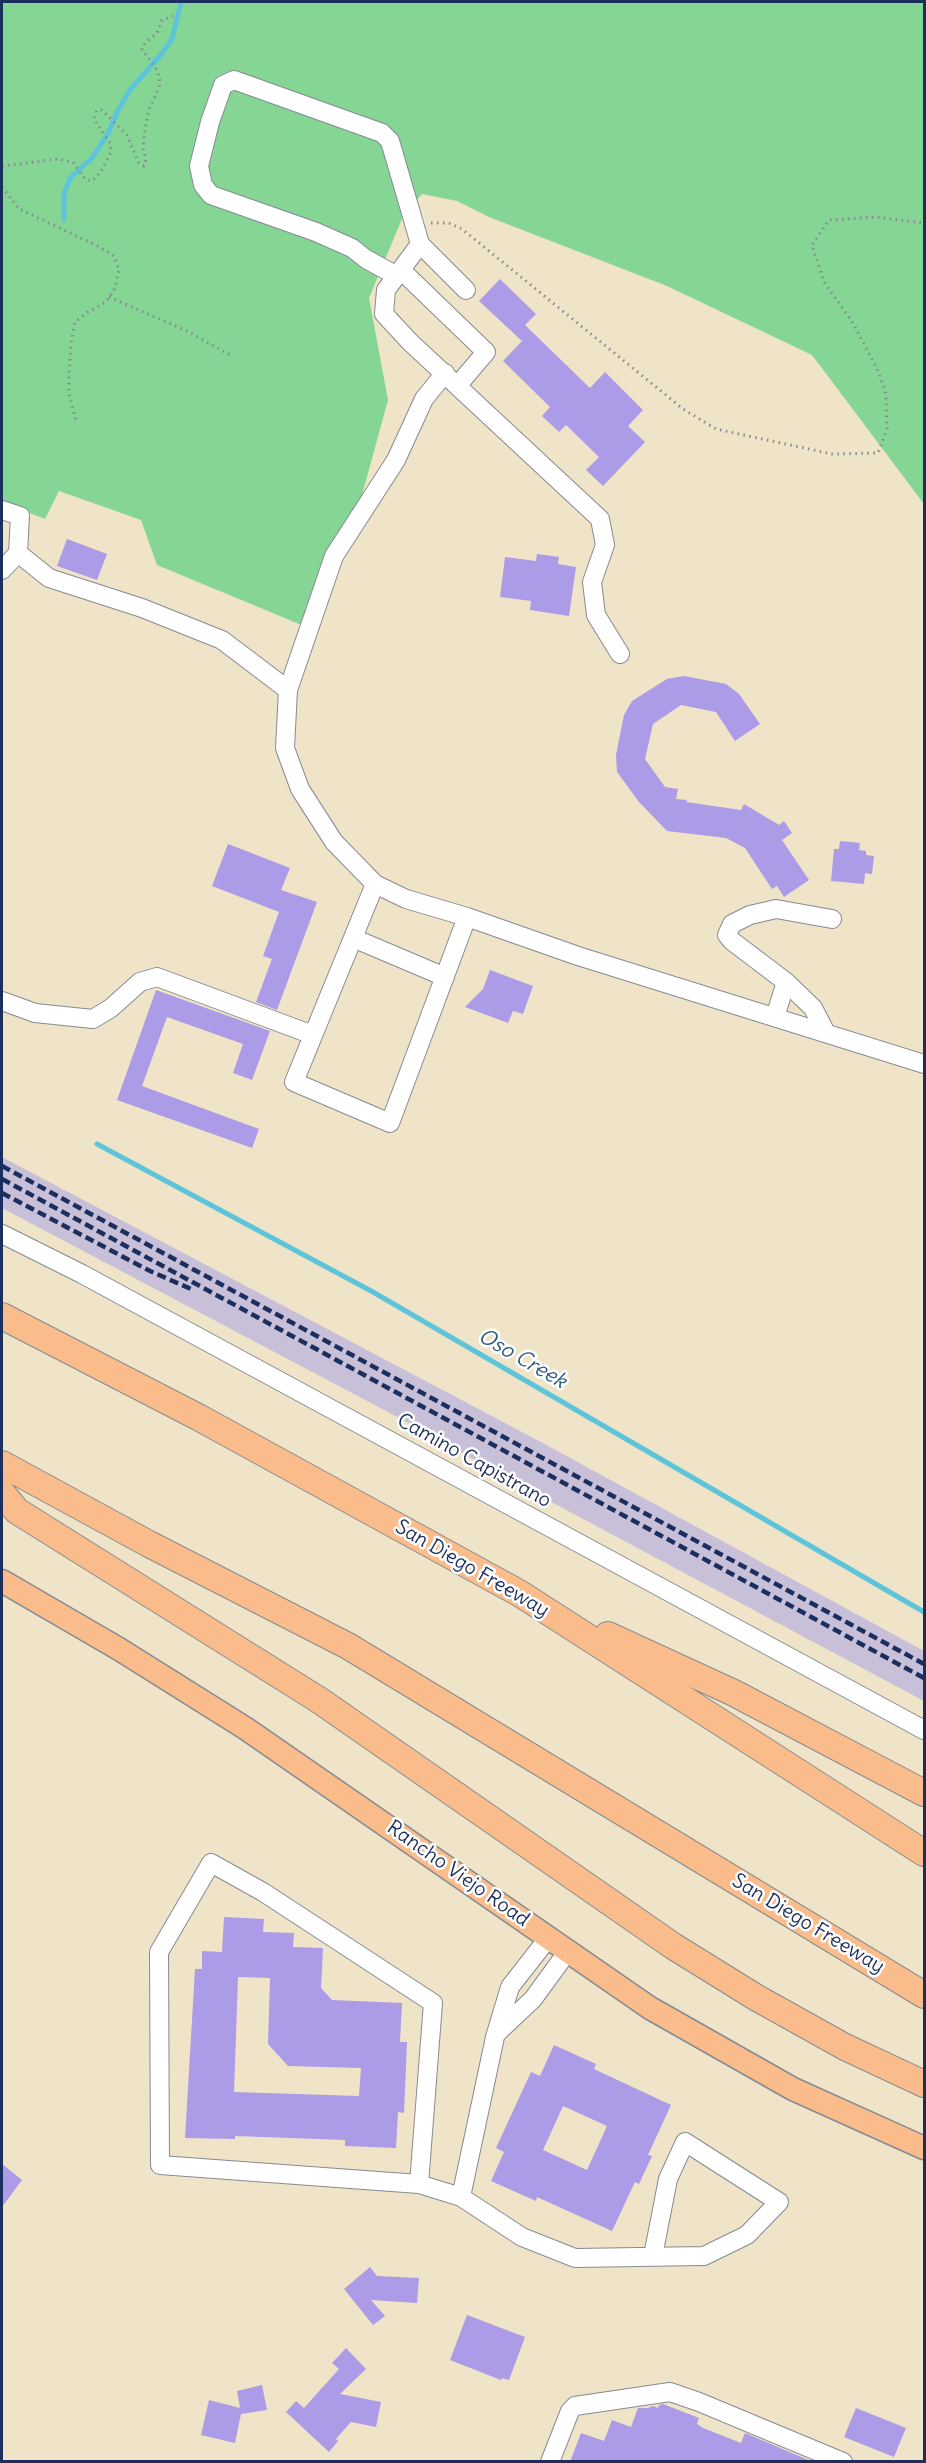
<!DOCTYPE html>
<style>
body{margin:0}
#map{position:relative;width:926px;height:2463px;overflow:hidden;background:#efe4c8;font-family:Delius,sans-serif}
canvas{display:block}
.frame{position:absolute;inset:0;border:3px solid #1b2f5e;pointer-events:none}
</style>
<div id="map">
<canvas width="926" height="2463"></canvas>
<div class="frame"></div>
</div>
<script>
const c = document.querySelector('canvas').getContext('2d');
c.lineJoin = 'round';
function fill(path, color) { c.fillStyle = color; c.fill(path, 'evenodd'); }
const toPath = rows => new Path2D(rows.map(r => 'M' + r).join(''));
function stroke(path, color, width, dash) { c.strokeStyle = color; c.lineWidth = width; c.lineCap = dash ? 'butt' : 'round'; c.setLineDash(dash || []); c.stroke(path); }
function drawText(font, color, halo, rows, align = 'center') {
  c.font = font + ' Delius,sans-serif'; c.lineWidth = 5; c.setLineDash([]); c.textBaseline = 'middle'; c.strokeStyle = halo; c.fillStyle = color; for (const [text, x, y, turn = 0] of rows) {
    c.save(); c.translate(x, y); c.rotate((+turn || 0) * Math.PI / 180); c.textAlign = isNaN(turn) ? turn : align; if (halo) c.strokeText(text, 0, 0); c.fillText(text, 0, 0); c.restore();
  }
}
fill(toPath([
 [2,1157,539,1441,924,1651,924,1701,512,1481,405,1421,2,1208]
]), '#c8bfd8');
fill(toPath([
 [2,2,924,2,924,504,812,355,667,286,489,217,457,201,422,194,404,214,369,298,388,400,362,495,329,558,304,626,157,565,141,520,59,491,45,519,2,502]
]), '#85d595');
stroke(toPath([
 [64,219,64,194,70,178,92,158,109,132,117,112,130,90,163,52,172,39,181,2],
 [97,1144,373,1292,924,1612]
]), '#5dc4da', 5);
fill(toPath([
 [500,279,536,314,525,325,590,388,605,372,643,410,628,426,645,442,603,486,586,470,599,457,566,425,559,432,542,416,550,407,503,361,522,341,479,301],
 [67,539,107,554,97,580,57,566],
 [537,554,559,557,558,564,576,567,569,616,530,610,531,601,500,597,505,557,536,561],
 [684,676,726,684,739,694,760,724,735,741,716,712,681,705,653,724,645,759,665,787,678,789,676,799,687,800,686,802,741,810,744,804,779,825,784,821,792,833,782,840,809,880,784,897,777,886,772,889,745,848,726,838,667,831,639,802,617,772,616,755,624,715,632,701,667,679],
 [840,841,860,843,859,850,866,851,866,855,874,856,872,874,865,873,864,884,831,881,834,849,839,849],
 [228,844,290,868,281,890,317,902,277,1010,256,1002,272,959,263,956,279,912,212,886],
 [490,970,533,986,523,1014,513,1011,508,1023,465,1007,483,989],
 [156,990,270,1031,252,1080,233,1073,243,1044,167,1017,142,1086,259,1129,252,1148,117,1100],
 [224,1917,264,1919,263,1932,294,1933,293,1947,323,1948,321,1988,332,2000,402,2003,400,2042,407,2042,404,2113,398,2112,396,2148,345,2146,345,2140,235,2136,235,2139,185,2138,195,1969,202,1969,202,1951,222,1952],
 [238,1977,270,1978,268,2044,288,2066,361,2068,359,2096,234,2092],
 [554,2045,596,2064,594,2069,671,2105,648,2155,652,2156,639,2184,635,2182,612,2231,537,2197,536,2201,491,2181,504,2152,496,2148,531,2072,540,2076],
 [563,2106,607,2126,587,2170,543,2150],
 [2,2164,22,2180,2,2207],
 [370,2267,377,2276,419,2278,417,2303,371,2300,385,2316,373,2325,344,2289],
 [467,2315,525,2337,509,2380,502,2378,501,2380,450,2360],
 [346,2348,366,2369,340,2394,381,2402,376,2427,351,2422,336,2439,338,2441,329,2452,286,2412,296,2401,304,2408,339,2369,332,2363],
 [262,2385,267,2410,241,2414,235,2443,201,2435,209,2400,240,2408,237,2391],
 [663,2404,699,2418,697,2424,703,2428,741,2443,745,2433,813,2462,570,2462,581,2433,604,2441,612,2420,631,2427,638,2408,648,2408,653,2406,658,2408,659,2405],
 [856,2408,906,2428,894,2457,844,2437]
]), '#ac9be6');
const minor = toPath([
 [401,270,486,352,458,385],
 [397,276,366,259,352,248,316,232,211,195,203,185,199,166,210,122,223,85,234,80,382,133,390,141,420,244],
 [466,290,420,244,386,290,384,314,410,342,600,519,605,545,592,582,596,615,620,654],
 [445,373,424,399,396,460,334,556,288,690,285,748,300,789,334,842,375,884,406,899,467,917,578,956,924,1064],
 [2,510,20,516,18,553,49,578,142,608,222,640,288,690],
 [2,570,18,553],
 [375,884,294,1082,390,1123,467,917],
 [353,938,445,977],
 [786,982,732,941,727,935,732,924,750,915,776,909,832,919],
 [2,1001,35,1013,93,1019,111,1008,140,982,157,977,313,1035],
 [775,1017,786,982,813,1008,825,1031],
 [2,1234,82,1274,924,1730],
 [497,2033,533,1999,568,1951],
 [419,2184,433,2003,263,1892,211,1863,159,1952,160,2165,419,2184,461,2197,522,2237,575,2258,704,2256,747,2235,779,2202,685,2142,668,2179,653,2256],
 [461,2197,495,2037,510,1987,549,1937],
 [550,2462,570,2411,575,2406,670,2392,699,2402,843,2462]
]);
const major = toPath([
 [2,1581,119,1649,245,1728,650,2008,793,2089,924,2148]
]);
const highway = toPath([
 [2,1316,198,1417,519,1593,924,1853],
 [2,1464,149,1544,348,1646,924,1995],
 [2,1493,17,1511,319,1700,673,1946,757,1998,845,2047,924,2084],
 [608,1635,734,1693,924,1793]
]);
stroke(minor, '#858a93', 20);
stroke(major, '#858a93', 25);
stroke(highway, '#858a93', 28);
stroke(toPath([
 [2,166,56,159,73,162,85,179,92,181,101,172,111,152,110,143,94,119,97,110,102,110,127,135,139,164,144,166,146,159,143,148,145,130,149,109,159,88,160,81,157,70,142,49,145,43,157,33,162,20,173,16],
 [2,187,19,209,98,246,114,256,119,270,114,290,106,302,88,312,75,322,71,343,69,377,69,394,76,421],
 [431,223,449,223,462,229,683,409,716,429,832,454,878,453,887,429,886,394,878,371,853,323,824,282,812,245,829,220,876,217,924,223],
 [109,297,187,331,230,355]
]), '#858a93', 3, [1.5, 4.5]);
stroke(minor, '#fff', 18);
stroke(major, '#f9bc8a', 22);
stroke(highway, '#f9bc8a', 26);
stroke(toPath([
 [2,1166,924,1664],
 [2,1179,924,1678],
 [2,1193,150,1271,191,1289]
]), '#1b2f5e', 4.5, [9, 4.5]);
drawText('20px', '#1b2f5e', '#fff', [
 ["Camino Capistrano",474,1461,29],
 ["San Diego Freeway",472,1569,30],
 ["Rancho Viejo Road",458,1874,35],
 ["San Diego Freeway",808,1924,31]
]);
drawText('italic 21px', '#2f5c83', '#fff', [
 ["Oso Creek",522,1359,30]
]);
</script>
